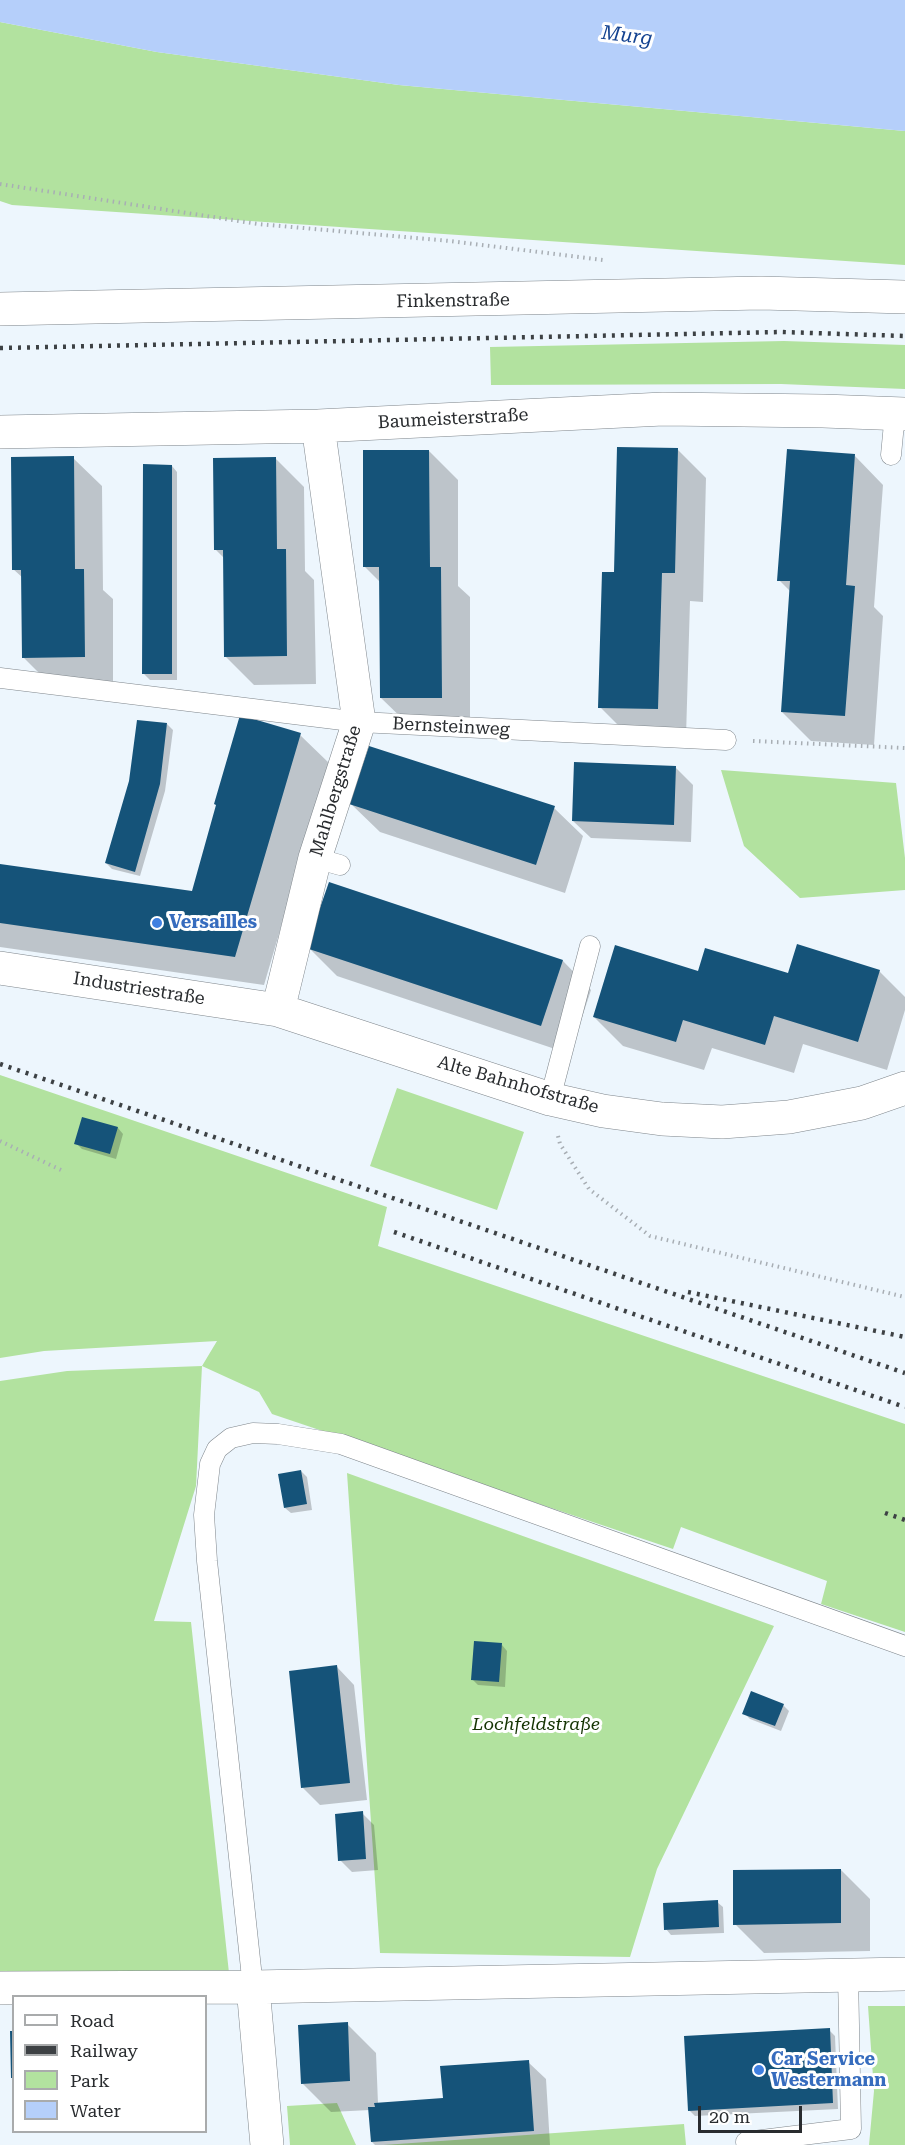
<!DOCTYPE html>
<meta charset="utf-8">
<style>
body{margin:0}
#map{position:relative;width:905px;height:2145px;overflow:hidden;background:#edf6fd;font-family:"Roboto Serif",serif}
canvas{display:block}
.legend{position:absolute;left:12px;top:1995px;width:195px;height:138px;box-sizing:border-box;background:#fff;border:2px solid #a9abac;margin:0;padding:8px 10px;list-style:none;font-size:18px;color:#292c2f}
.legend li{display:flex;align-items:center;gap:12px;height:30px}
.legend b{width:30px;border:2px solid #a9abac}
.scale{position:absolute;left:698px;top:2106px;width:104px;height:27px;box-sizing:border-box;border:3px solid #292c2f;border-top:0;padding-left:8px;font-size:18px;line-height:21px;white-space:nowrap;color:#292c2f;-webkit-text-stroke:4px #fff;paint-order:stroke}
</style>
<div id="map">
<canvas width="905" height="2145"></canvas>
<ul class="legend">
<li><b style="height:8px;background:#fff"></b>Road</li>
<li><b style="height:8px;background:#3d4144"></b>Railway</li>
<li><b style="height:16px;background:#b2e29f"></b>Park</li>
<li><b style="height:16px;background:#b5cffa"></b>Water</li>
</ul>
<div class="scale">20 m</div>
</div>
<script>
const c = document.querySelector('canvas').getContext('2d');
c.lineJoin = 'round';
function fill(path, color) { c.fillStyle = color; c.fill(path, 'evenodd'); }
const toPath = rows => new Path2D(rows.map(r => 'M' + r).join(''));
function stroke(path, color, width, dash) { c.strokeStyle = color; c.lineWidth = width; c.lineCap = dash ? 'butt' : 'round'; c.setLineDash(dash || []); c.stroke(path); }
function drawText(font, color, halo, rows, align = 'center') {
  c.font = font + ' "Roboto Serif",serif'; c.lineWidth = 6; c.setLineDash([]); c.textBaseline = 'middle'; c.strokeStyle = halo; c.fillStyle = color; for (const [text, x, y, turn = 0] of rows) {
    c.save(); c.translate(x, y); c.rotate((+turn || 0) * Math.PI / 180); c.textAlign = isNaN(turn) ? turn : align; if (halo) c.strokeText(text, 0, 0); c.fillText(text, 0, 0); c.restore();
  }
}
fill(toPath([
 [0,22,157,52,399,85,905,131,905,265,12,205,0,201],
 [784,341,905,345,905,389,781,384,491,385,490,347],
 [721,770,896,783,905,858,905,890,800,898,744,846],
 [0,1075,387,1207,378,1246,905,1424,905,1632,821,1604,827,1581,681,1527,673,1549,272,1414,259,1392,202,1366,196,1486,154,1621,191,1622,229,1973,0,1971,0,1381,67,1371,202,1366,217,1341,44,1351,0,1358],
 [397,1088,524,1132,497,1210,370,1166],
 [347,1473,774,1626,657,1869,630,1957,380,1953],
 [868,2006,905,2006,905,2145,869,2145,874,2091],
 [337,2103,356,2145,290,2145,287,2106],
 [684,2124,686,2145,383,2145]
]), '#b2e29f');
fill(toPath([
 [0,0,905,0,905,131,399,85,157,52,0,22]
]), '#b5cffa');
fill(toPath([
 [677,449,706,478,703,602,690,601,686,737,629,736,600,707,615,574],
 [429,451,458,480,458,586,470,597,470,726,410,726,381,698,381,583,365,567],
 [855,456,883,485,874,607,883,616,874,745,811,741,782,712,790,591,779,580],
 [73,458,102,486,103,590,113,599,113,685,52,686,23,657,23,578,13,569],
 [276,459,304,487,305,571,314,580,316,684,254,685,225,656,225,559,215,549],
 [172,466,177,472,177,680,150,680,144,674],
 [167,724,173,730,165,791,140,876,112,869,106,863],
 [300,735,329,763,264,985,0,947,0,865,193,893],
 [676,768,693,785,691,842,591,838,573,821],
 [351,804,554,808,583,836,565,893,380,832],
 [308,947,563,961,591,990,570,1054,337,976],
 [879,971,905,997,905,1010,887,1070,803,1044,794,1073,712,1048,704,1070,623,1046,594,1017,789,975],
 [83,1119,118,1128,123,1134,116,1159,82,1149,76,1143],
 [301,1471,307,1477,312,1510,291,1513,285,1508],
 [502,1645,507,1651,505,1687,478,1685,472,1679],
 [337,1667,354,1685,367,1800,320,1805,303,1788],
 [783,1705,789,1711,781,1731,750,1719,744,1713],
 [362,1813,374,1825,378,1870,352,1872,340,1860],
 [841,1870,870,1899,870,1951,764,1953,735,1924],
 [717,1902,723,1907,724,1933,671,1935,666,1929],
 [347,2024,376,2053,378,2104,444,2099,528,2062,546,2079,550,2145,375,2145,372,2142,370,2110,331,2112,302,2083],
 [829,2030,835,2036,838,2109,695,2116,689,2110]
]), '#0003');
fill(toPath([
 [617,447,678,448,675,573,662,573,658,709,598,708,602,572,614,572],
 [787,449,855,454,846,585,855,586,845,716,781,712,790,581,777,581],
 [363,450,429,450,430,567,441,567,442,698,380,698,379,567,363,567],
 [74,456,75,569,84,569,85,657,22,658,21,570,12,570,11,457],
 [276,457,277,549,286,549,287,656,224,657,223,550,214,550,213,458],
 [143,464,172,465,172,674,142,674],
 [240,715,301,733,235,957,0,923,0,864,192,891,216,805,214,804],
 [137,720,167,723,160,784,135,872,105,863,129,781],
 [369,746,555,806,536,865,349,804],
 [574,762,676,766,674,825,572,821],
 [329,882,563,960,541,1026,306,948],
 [797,944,880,970,858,1042,774,1016,765,1045,683,1020,676,1042,593,1017,615,945,698,971,705,948,788,973],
 [82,1117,118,1127,110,1154,74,1144],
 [301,1470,307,1504,284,1508,278,1474],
 [474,1641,502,1643,499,1682,471,1680],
 [337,1665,350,1783,301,1788,289,1671],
 [751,1691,784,1704,775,1726,742,1714],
 [363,1811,366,1859,338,1861,335,1814],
 [841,1869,841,1923,733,1925,733,1870],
 [718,1900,719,1927,664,1930,663,1903],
 [348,2022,350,2081,301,2084,298,2025],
 [830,2028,833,2103,688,2111,684,2036],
 [10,2031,14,2031,14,2078,11,2078],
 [529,2060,534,2131,371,2142,368,2107,375,2107,374,2103,443,2098,440,2066]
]), '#155379');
const service = toPath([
 [891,455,895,413],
 [0,678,359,722,726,740],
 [315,858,340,865],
 [550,1099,590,946],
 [253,1987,207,1561,204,1515,210,1464,217,1449,231,1438,253,1433,278,1434,341,1444,905,1646],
 [746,2142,851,2129,848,1974]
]);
const minor = toPath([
 [0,309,761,293,905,297],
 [0,432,318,426,663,409,823,411,905,414],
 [0,968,278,1010,550,1099,603,1111,662,1119,722,1122,789,1117,862,1103,905,1088],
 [278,1010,315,858,359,722,318,426],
 [253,1987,267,2145],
 [0,1988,253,1987,905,1974]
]);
stroke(service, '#7e858b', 21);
stroke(minor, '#7e858b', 34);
stroke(toPath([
 [0,184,258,224,450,241,603,260],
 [753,741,905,748],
 [558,1136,560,1144,589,1189,650,1236,905,1297],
 [0,1141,61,1170]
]), '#a8aeb4', 4, [1.5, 4.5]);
stroke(service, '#fff', 20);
stroke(minor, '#fff', 33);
stroke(toPath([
 [0,348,782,332,905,336],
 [0,1064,905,1373],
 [394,1232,905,1407],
 [688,1292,905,1337],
 [885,1513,905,1520]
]), '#3d4144', 4.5, [3, 6]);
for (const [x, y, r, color] of [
 [157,923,6,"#3f7fe0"],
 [759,2070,6,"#3f7fe0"]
]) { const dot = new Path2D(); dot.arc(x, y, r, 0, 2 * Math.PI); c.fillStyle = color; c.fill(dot); stroke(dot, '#fff', 2); }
drawText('18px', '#292c2f', '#fff', [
 ["Finkenstraße",453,301,-1],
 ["Baumeisterstraße",453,419,-3],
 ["Bernsteinweg",451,727,3],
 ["Mahlbergstraße",336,791,-73],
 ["Industriestraße",139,989,9],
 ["Alte Bahnhofstraße",518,1085,16]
]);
drawText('bold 18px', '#366cbe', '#fff', [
 ["Versailles",169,923],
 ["Car Service",771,2060],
 ["Westermann",771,2081]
], 'left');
drawText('italic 18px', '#143302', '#fff', [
 ["Lochfeldstraße",536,1725]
]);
drawText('italic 20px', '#134290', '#fff', [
 ["Murg",627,36,7]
]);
</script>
